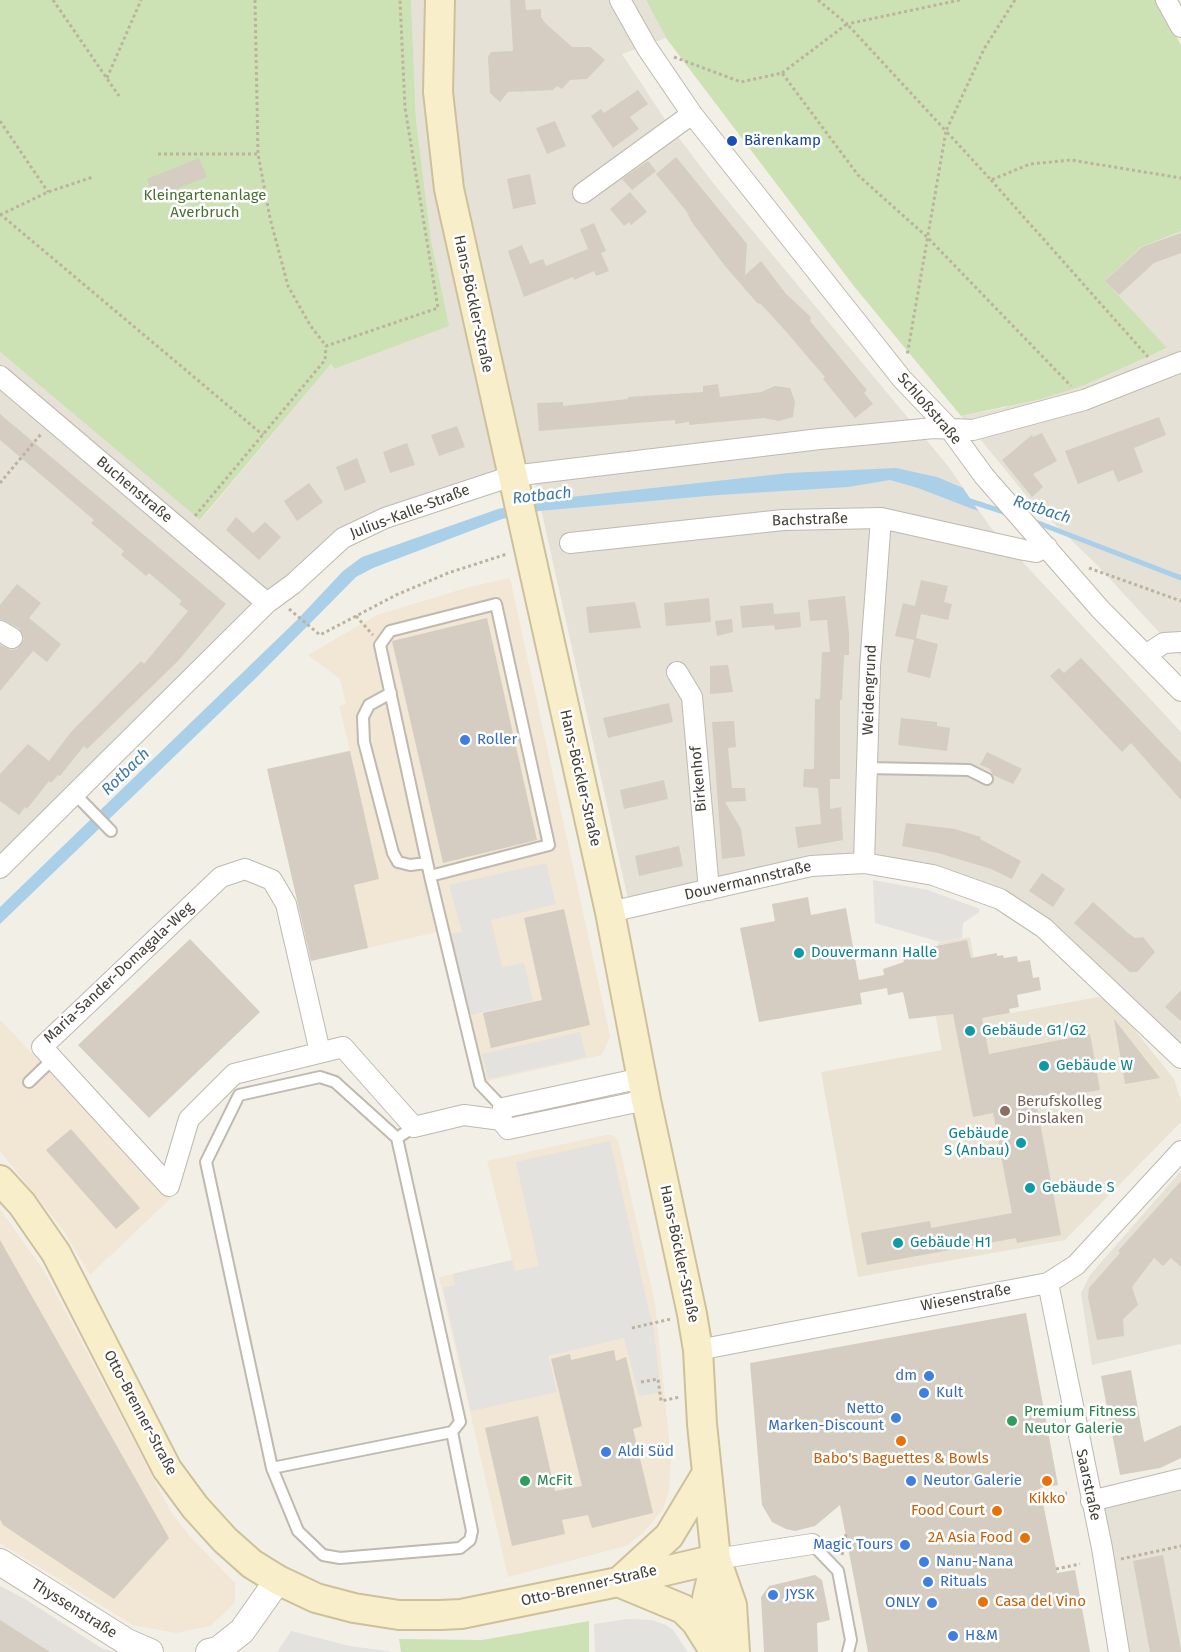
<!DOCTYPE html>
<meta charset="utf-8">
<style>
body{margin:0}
canvas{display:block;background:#f2efe7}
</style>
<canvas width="1181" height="1652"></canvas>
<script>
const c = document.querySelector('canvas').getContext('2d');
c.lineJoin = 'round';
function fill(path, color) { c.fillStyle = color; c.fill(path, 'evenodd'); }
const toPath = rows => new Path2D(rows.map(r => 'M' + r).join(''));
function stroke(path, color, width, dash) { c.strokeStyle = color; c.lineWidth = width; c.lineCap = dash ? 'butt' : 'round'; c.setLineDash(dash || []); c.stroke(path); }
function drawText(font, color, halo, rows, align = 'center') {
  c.font = font + ' "Fira Sans",sans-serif'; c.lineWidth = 5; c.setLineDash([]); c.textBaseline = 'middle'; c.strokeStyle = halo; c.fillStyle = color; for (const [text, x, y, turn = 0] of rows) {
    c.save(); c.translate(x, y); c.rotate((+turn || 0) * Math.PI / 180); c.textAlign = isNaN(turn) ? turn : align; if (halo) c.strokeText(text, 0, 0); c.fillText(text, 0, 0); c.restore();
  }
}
fill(toPath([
 [411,0,646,0,666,38,622,54,666,121,717,188,948,466,991,528,1181,732,1181,1058,1000,899,864,863,630,908,533,473,343,538,0,865,0,352,201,520,331,364,333,369,448,326,431,240,416,120],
 [1181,231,1181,656,1098,566,1030,500,961,416,1003,408,1167,349,1105,281,1141,247],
 [1181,1171,1181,1346,1180,1344,1092,1365,1081,1293,1090,1275],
 [1181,1476,1181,1652,1129,1652,1097,1495]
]), '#e5e1d6');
fill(toPath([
 [510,578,610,1036,602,1055,483,1082,439,888,428,891,437,932,311,961,267,769,350,750,339,706,346,704,340,679,308,655,377,615,469,587],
 [0,1020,171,1198,90,1275,64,1231,0,1151],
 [605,1135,613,1135,618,1140,655,1303,671,1458,669,1491,663,1509,643,1533,626,1546,508,1577,439,1277,512,1260,487,1161],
 [0,1209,44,1271,171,1512,191,1538,235,1583,235,1603,210,1626,176,1633,133,1625,0,1543]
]), '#f2e6d5');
fill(toPath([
 [0,1586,25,1599,103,1649,116,1652,0,1652]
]), '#e4e1dc');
fill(toPath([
 [970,937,984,1018,1098,997,1112,1002,1174,1079,1181,1101,1181,1122,1065,1240,858,1277,821,1072,942,1050,930,987,945,984,938,943]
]), '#eae3d3');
fill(toPath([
 [0,0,411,0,416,120,431,240,449,326,334,369,331,364,200,520,0,352],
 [646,0,1156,0,1181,45,1181,231,1141,247,1105,281,1167,348,1082,386,1041,399,961,416,853,285,666,38],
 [589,1621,589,1652,401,1652,399,1639,482,1640]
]), '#cde2b4');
fill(toPath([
 [546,863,556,904,491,920,502,967,524,963,533,1001,470,1015,451,934,462,932,449,885],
 [873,880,928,890,980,909,978,913,963,923,962,938,940,942,875,923],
 [580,1032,586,1057,488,1079,482,1054],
 [610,1141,654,1332,661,1392,639,1396,624,1338,548,1356,557,1392,471,1411,443,1288,455,1285,453,1274,512,1260,515,1271,539,1266,516,1162],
 [627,1619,652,1620,666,1625,673,1630,688,1652,595,1652,594,1624],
 [291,1631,350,1646,393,1652,277,1652]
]), '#e3e2df');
fill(toPath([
 [896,468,937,477,963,488,978,511,918,488,890,480,848,487,718,495,539,511,502,519,373,568,356,577,256,678,0,924,0,907,297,620,343,571,362,557,498,509,544,500,789,473]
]), '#aacfe9');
stroke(toPath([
 [967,500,1007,513],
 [1033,521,1181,578]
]), '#aacfe9', 5);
fill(toPath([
 [510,0,525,0,526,10,541,9,541,17,545,23,572,47,590,47,605,60,587,79,570,80,562,89,557,86,553,90,508,92,500,102,490,93,488,57,491,52,513,51],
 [638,90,648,104,630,117,639,129,613,148,591,116,601,109,604,113],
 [555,121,566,146,547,154,536,128],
 [676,157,747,244,745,275,761,261,786,294,811,317,810,321,867,390,864,393,873,404,855,418,823,379,825,377,782,327,760,303,758,304,725,266,691,221,687,212,656,174],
 [199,158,207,177,154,198,147,179],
 [648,161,656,171,632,190,622,179],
 [530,174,536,204,513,209,507,179],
 [630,192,647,212,631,225,629,222,624,226,610,209],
 [594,223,606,251,601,253,609,271,596,276,594,271,574,280,573,277,524,297,508,251,522,245,530,264,543,259,546,266,588,249,580,229],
 [1181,233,1181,253,1154,263,1119,295,1105,281,1142,247],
 [718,384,720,397,761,392,775,386,790,388,795,402,793,417,779,421,764,418,689,425,689,422,675,424,675,420,539,431,537,403,563,402,563,406,628,399,628,397,703,392,703,386],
 [0,414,226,604,178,661,87,749,84,746,60,776,58,775,51,783,49,781,27,809,25,807,19,815,0,801,0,774,28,744,49,761,71,732,141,661,144,664,188,611,179,604,182,601,149,573,146,576,121,555,124,551,91,523,94,520,0,440],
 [1159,417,1166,435,1134,448,1143,472,1118,482,1113,470,1078,484,1065,451],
 [457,426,465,447,439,456,431,435],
 [1042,433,1057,461,1033,474,1043,487,1032,497,1002,460,1032,435,1033,437],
 [407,443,415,465,390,473,383,452],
 [357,458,366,482,345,491,336,467],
 [309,483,323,502,297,521,284,501],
 [236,517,253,533,265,522,281,537,259,560,226,530],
 [921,580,948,586,944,602,952,604,948,620,921,614,916,638,938,644,930,678,907,672,914,640,895,636,903,603,915,606],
 [17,584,41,603,29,618,61,644,47,662,33,651,0,691,0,645,11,650,17,649,24,639,19,628,0,619,0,605],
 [845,596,849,633,849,655,844,655,842,700,840,700,840,779,830,779,830,809,841,807,843,840,798,848,795,827,821,824,818,788,803,787,804,769,814,769,815,699,820,699,822,652,830,652,827,620,810,621,808,600],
 [709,598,711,622,666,626,664,603],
 [635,602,641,628,589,633,586,607],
 [773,603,774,614,800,612,801,627,775,630,774,625,742,628,740,606],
 [487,618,537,840,443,863,392,641],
 [732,619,733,632,717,636,715,621],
 [1081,658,1181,763,1181,800,1131,743,1122,752,1050,676,1059,668,1064,673],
 [728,665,733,692,710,694,710,666],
 [669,703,673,722,608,738,603,718],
 [901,718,937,722,937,726,950,728,947,751,898,745],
 [734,721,736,747,728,748,732,788,745,788,746,801,725,802,741,829,745,856,722,859,712,722],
 [350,751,379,879,354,885,368,948,311,961,267,769],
 [987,752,1022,769,1013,784,993,775,990,769,980,765],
 [664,780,668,799,624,809,620,790],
 [906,823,955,829,981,837,980,839,1021,861,1012,879,991,869,938,853,902,846],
 [679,846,683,866,639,876,635,856],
 [1042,873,1065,889,1053,907,1029,891],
 [808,897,811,915,846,908,859,980,884,975,883,969,904,962,903,958,915,956,915,953,921,952,921,949,967,940,971,958,997,953,997,956,1003,955,1004,958,1017,956,1018,962,1030,960,1033,978,1039,977,1041,990,1017,995,1019,1007,1009,1009,1010,1013,982,1018,989,1054,1090,1034,1100,1090,1036,1101,1061,1235,1017,1243,1016,1238,867,1265,861,1233,930,1221,931,1228,1012,1213,993,1113,973,1117,953,1014,909,1019,903,992,888,995,887,988,860,993,862,1004,759,1022,740,928,775,921,772,904],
 [1093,902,1128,933,1135,938,1143,937,1155,952,1137,972,1130,972,1074,923],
 [564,909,590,1025,491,1048,483,1013,542,1000,524,918],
 [190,939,260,1012,149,1118,78,1045],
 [1181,990,1181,1021,1165,1007],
 [1114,1019,1160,1078,1125,1084],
 [71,1129,140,1208,116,1229,46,1150],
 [1181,1181,1181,1267,1171,1258,1163,1266,1154,1258,1132,1287,1138,1305,1123,1319,1124,1336,1097,1340,1088,1297,1089,1288,1120,1253,1118,1251],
 [0,1240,169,1538,114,1599,3,1525,0,1519],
 [1026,1313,1058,1485,1040,1488,1057,1573,1075,1570,1090,1652,868,1652,840,1505,815,1526,795,1531,786,1529,772,1522,762,1505,750,1363],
 [614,1350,616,1361,626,1357,642,1426,633,1429,653,1513,592,1528,588,1515,562,1520,565,1534,512,1546,485,1428,538,1416,555,1491,582,1486,551,1359,570,1354,571,1360],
 [1131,1370,1144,1442,1181,1425,1181,1458,1160,1468,1120,1475,1101,1376],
 [1163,1555,1181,1650,1181,1652,1150,1652,1133,1561],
 [815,1575,822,1580,830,1620,817,1623,818,1652,764,1652,761,1597,769,1586],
 [0,1620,50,1652,0,1652]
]), '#d5cdc1');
const service = toPath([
 [391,693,369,705,363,717,364,742,393,853,398,862,410,865,427,863],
 [867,768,969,770,987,779],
 [75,794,111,831],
 [430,876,549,845,496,604,390,631,380,645,430,876,480,1084,503,1108],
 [29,1082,53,1059],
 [397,1138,335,1082,320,1077,239,1095,206,1162,272,1468,452,1432,460,1422,397,1138,414,1127],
 [272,1468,298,1531,323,1555,340,1558,460,1548,470,1540,472,1531,452,1432],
 [812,1544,838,1571,851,1640,848,1652]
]);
const minor = toPath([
 [620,0,647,48,692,114,902,379,949,428,984,476,1100,609,1181,691],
 [1166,0,1181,27],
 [583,193,692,114],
 [0,376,267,603],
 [570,543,783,520,881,518,1024,550,1036,552,1047,547],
 [0,631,12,638],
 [1147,654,1164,643,1181,642],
 [677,672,692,697,709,890],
 [864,863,870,667,881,518],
 [0,868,267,603,293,584,343,538,385,518,512,476,820,439,934,428,973,430,1084,400,1181,362],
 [610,912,811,866,864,863,933,875,1000,899,1044,928,1181,1058],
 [320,1052,286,904,272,880,245,869,221,877,42,1047,169,1186,189,1119,234,1074,343,1047,414,1127,464,1115,501,1120],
 [642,1078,503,1108,501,1120,508,1129,646,1100],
 [1048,1283,1102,1548,1119,1652],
 [698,1350,1048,1283,1076,1265,1181,1151],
 [1091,1501,1181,1479],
 [716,1559,812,1544]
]);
const tertiary = toPath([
 [0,1562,127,1642,150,1652],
 [209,1652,218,1650,242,1631,278,1580]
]);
const secondary = toPath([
 [440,0,438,92,449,189,610,912,646,1100,692,1314,698,1350,702,1424,716,1559,732,1605,735,1652],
 [0,1180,22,1204,56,1253,167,1469,195,1507,225,1540,252,1564,278,1580,316,1598,354,1608,399,1615,440,1615,461,1614,618,1582,716,1559],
 [622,1579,669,1536,707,1473],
 [618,1582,683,1609,696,1622,713,1649],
 [712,1642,707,1598,716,1559]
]);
stroke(service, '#bfb9ae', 14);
stroke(minor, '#bfb9ae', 22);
stroke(tertiary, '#bfb9ae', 28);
stroke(secondary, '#cdc19b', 32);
stroke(toPath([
 [53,0,119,96],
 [255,0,258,154],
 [818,0,847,24,960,0],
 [1015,0,984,49,946,131,991,180,1030,164,1071,160,1181,178],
 [674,57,741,82,782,73,858,175,928,238,1071,386],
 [782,73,847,24,946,131,907,356],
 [107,78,141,0],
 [0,121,48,192],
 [158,154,258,154,270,218,288,286,310,325,326,346,438,308,405,108,400,0],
 [991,180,1148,357],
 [0,214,263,435],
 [0,215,48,192,93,177],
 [0,483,41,434],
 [195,516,325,360,326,346],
 [1089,568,1181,601],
 [289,609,320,635,396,595,448,573,507,554],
 [356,616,373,635],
 [632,1328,671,1319],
 [641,1382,658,1379,661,1401,680,1397],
 [1042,1498,1067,1493],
 [842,1555,846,1534],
 [1121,1559,1181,1546],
 [1056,1569,1080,1564]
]), '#bdb29e', 3, [3, 3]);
stroke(service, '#fff', 10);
stroke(minor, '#fff', 20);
stroke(tertiary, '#fff', 26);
stroke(secondary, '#f9eeca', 28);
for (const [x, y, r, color] of [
 [732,141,6,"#1a4fb4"],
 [465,740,6,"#3f7fe0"],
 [799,953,6,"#0f9aa8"],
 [970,1031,6,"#0f9aa8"],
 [1044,1066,6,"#0f9aa8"],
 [1005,1111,6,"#8d6e63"],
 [1021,1143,6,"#0f9aa8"],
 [1030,1188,6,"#0f9aa8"],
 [898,1243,6,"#0f9aa8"],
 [929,1376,6,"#3f7fe0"],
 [924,1393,6,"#3f7fe0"],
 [896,1418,6,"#3f7fe0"],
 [1012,1421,6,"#2e9e5b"],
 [901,1441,6,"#e8710a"],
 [606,1452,6,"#3f7fe0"],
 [525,1481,6,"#2e9e5b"],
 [911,1481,6,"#3f7fe0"],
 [1047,1481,6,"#e8710a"],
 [997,1511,6,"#e8710a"],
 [1025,1538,6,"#e8710a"],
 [905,1545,6,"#3f7fe0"],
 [924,1562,6,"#3f7fe0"],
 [928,1582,6,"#3f7fe0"],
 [773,1595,6,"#3f7fe0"],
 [983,1602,6,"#e8710a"],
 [932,1603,6,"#3f7fe0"],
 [953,1636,6,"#3f7fe0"]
]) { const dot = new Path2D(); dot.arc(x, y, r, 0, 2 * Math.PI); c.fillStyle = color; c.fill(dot); stroke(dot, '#fff', 2); }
drawText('15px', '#164399', '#fff', [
 ["Bärenkamp",744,141]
], 'left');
drawText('15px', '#487030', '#fff', [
 ["Kleingartenanlage",205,196],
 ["Averbruch",205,213]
]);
drawText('15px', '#443f37', '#fff', [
 ["Hans-Böckler-Straße",473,304,78],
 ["Schloßstraße",929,409,49],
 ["Buchenstraße",134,490,40],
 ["Julius-Kalle-Straße",410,512,-21],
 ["Bachstraße",810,520,-2],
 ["Weidengrund",870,690,-88],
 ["Hans-Böckler-Straße",580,778,77],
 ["Birkenhof",699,779,-95],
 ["Douvermannstraße",748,881,-13],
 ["Maria-Sander-Domagala-Weg",119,973,-43],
 ["Hans-Böckler-Straße",679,1254,78],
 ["Wiesenstraße",966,1298,-11],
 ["Otto-Brenner-Straße",140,1413,62],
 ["Saarstraße",1088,1485,78],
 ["Otto-Brenner-Straße",589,1586,-13],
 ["Thyssenstraße",74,1609,32]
]);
drawText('15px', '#366cbe', '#fff', [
 ["Roller",477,740],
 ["dm",917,1376,"right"],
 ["Kult",936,1393],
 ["Netto",884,1409,"right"],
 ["Marken-Discount",884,1426,"right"],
 ["Aldi Süd",618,1452],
 ["Neutor Galerie",923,1481],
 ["Magic Tours",893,1545,"right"],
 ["Nanu-Nana",936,1562],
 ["Rituals",940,1582],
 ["JYSK",785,1595],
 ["ONLY",920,1603,"right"],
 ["H&M",965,1636]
], 'left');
drawText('15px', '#0d838f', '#fff', [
 ["Douvermann Halle",811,953],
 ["Gebäude G1/G2",982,1031],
 ["Gebäude W",1056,1066],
 ["Gebäude",1009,1134,"right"],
 ["S (Anbau)",1009,1151,"right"],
 ["Gebäude S",1042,1188],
 ["Gebäude H1",910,1243]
], 'left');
drawText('15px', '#785e54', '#fff', [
 ["Berufskolleg",1017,1102],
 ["Dinslaken",1017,1119]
], 'left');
drawText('15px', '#27864d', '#fff', [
 ["Premium Fitness",1024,1412],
 ["Neutor Galerie",1024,1429],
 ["McFit",537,1481]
], 'left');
drawText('15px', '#c56008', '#fff', [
 ["Babo's Baguettes & Bowls",901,1459],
 ["Kikko",1047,1499],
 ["Food Court",985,1511,"right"],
 ["2A Asia Food",1013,1538,"right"],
 ["Casa del Vino",995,1602,"left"]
]);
drawText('italic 16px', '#3b78a5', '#fff', [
 ["Rotbach",542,496,-6],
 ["Rotbach",1042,510,18],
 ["Rotbach",126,772,-44]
]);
</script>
